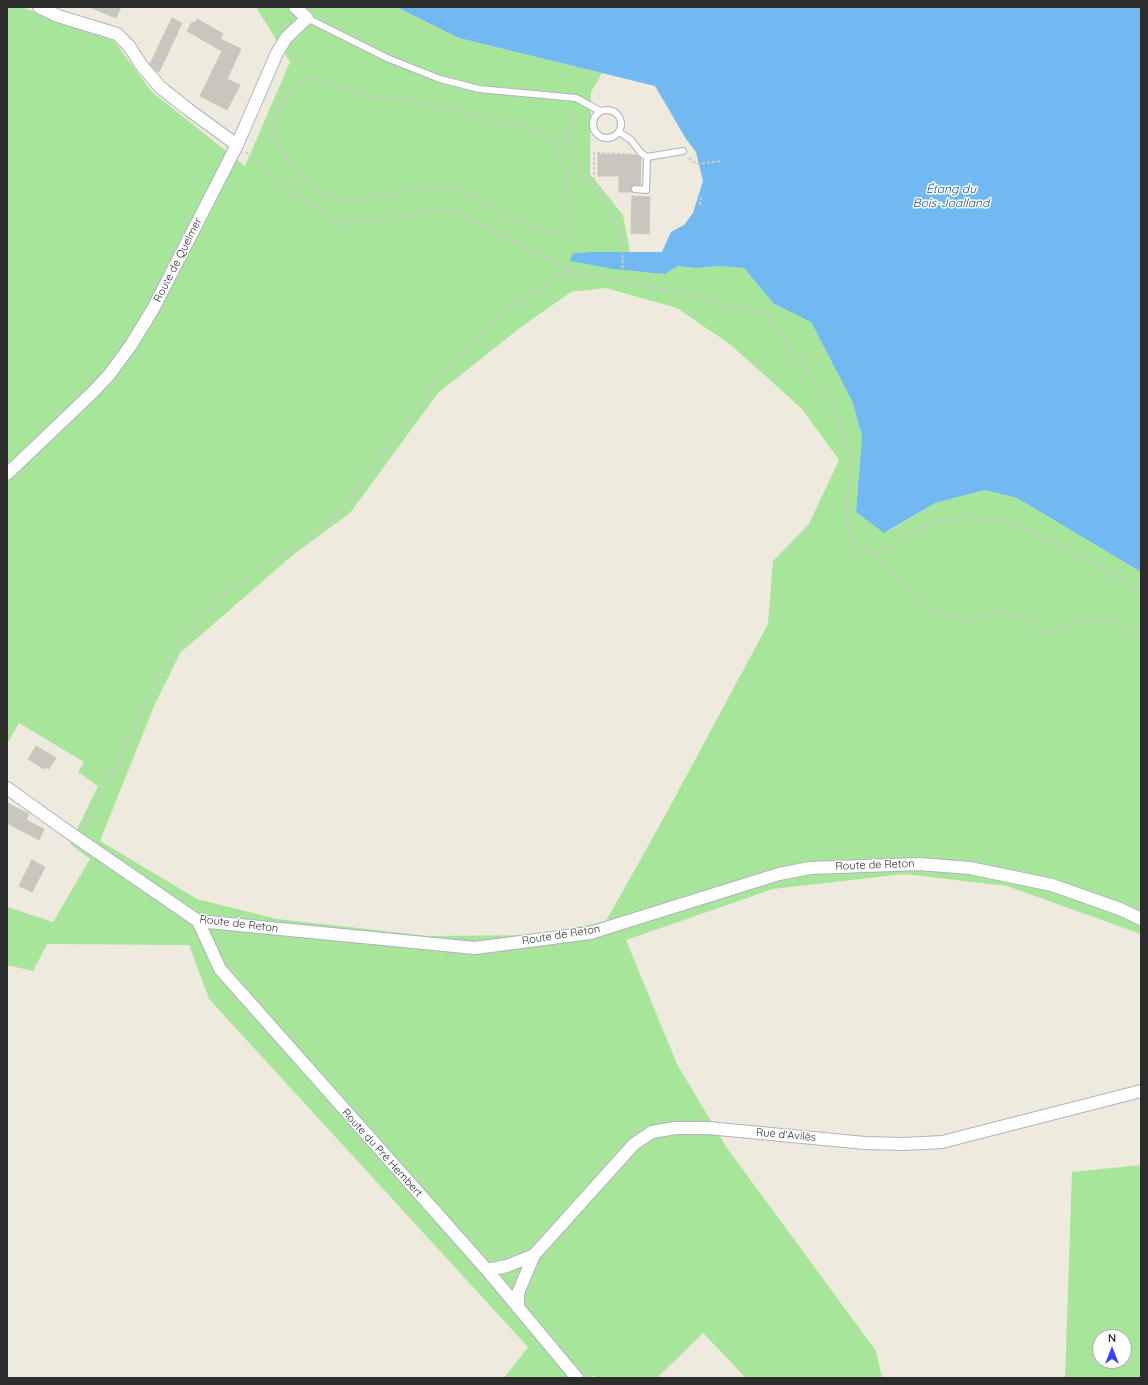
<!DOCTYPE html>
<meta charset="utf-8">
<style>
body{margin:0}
#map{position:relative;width:1148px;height:1385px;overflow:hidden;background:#eeeade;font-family:Quicksand,sans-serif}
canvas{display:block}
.frame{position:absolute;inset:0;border:8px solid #2c2c2c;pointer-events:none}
.north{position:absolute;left:1092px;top:1329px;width:40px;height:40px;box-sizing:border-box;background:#fff;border:1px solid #ababab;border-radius:50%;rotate:0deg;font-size:11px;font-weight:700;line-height:16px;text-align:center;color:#2c2c2c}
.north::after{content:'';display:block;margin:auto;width:14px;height:18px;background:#3d40fc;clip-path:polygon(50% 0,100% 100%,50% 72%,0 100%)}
</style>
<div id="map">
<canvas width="1148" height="1385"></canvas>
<div class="frame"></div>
<div class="north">N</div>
</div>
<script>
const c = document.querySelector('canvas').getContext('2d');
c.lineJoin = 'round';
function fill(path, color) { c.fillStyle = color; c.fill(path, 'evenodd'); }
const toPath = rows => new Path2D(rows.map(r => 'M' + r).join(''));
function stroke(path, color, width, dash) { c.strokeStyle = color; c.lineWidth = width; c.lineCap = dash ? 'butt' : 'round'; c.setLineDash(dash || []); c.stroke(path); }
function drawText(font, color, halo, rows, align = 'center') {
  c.font = font + ' Quicksand,sans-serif'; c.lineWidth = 3; c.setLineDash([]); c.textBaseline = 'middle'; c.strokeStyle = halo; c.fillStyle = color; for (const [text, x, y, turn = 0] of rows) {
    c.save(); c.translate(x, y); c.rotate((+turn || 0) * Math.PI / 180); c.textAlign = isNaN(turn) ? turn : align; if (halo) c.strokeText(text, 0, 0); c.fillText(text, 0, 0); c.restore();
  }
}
fill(toPath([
 [7,7,21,7,114,41,152,92,245,166,290,62,256,7,396,7,459,38,602,73,591,92,590,174,623,215,630,252,593,252,573,253,665,274,678,266,696,268,719,266,744,268,774,304,811,322,852,401,862,436,856,512,885,533,935,503,985,490,1017,498,1141,572,1141,934,1007,886,904,874,773,889,626,940,677,1064,727,1148,876,1351,882,1378,746,1378,703,1333,657,1378,596,1378,593,1375,590,1378,504,1378,528,1347,209,999,189,945,47,944,33,971,7,965,7,907,53,922,90,859,70,844,98,786,78,772,84,762,19,723,7,744],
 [606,288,677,308,731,345,802,409,839,460,809,524,773,561,768,624,667,812,606,921,541,935,429,936,277,919,197,899,100,841,155,704,180,653,294,554,350,513,438,393,521,327,571,292],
 [1141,1165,1141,1378,1065,1378,1072,1172],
 [1100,1337,1124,1337,1124,1361,1100,1361]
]), '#a7e59a');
fill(toPath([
 [396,7,1141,7,1141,572,1017,498,985,490,935,503,884,533,856,512,862,436,852,401,811,322,774,304,744,268,719,266,696,268,678,266,665,274,614,269,570,261,573,253,593,252,662,252,671,232,684,225,693,213,703,181,696,152,686,139,655,86,459,38]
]), '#71b9f0');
const building = toPath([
 [90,7,121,7,116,18,90,7],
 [172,18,182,23,159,72,155,70,150,64,172,18],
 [197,19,223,34,220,39,241,49,227,79,240,85,227,110,200,96,222,51,187,31,192,22,195,23,197,19],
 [598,154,637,155,641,158,640,185,633,185,631,188,632,192,619,192,619,176,598,176,598,154],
 [632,196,650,197,649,234,631,233,632,196],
 [36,746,56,758,49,769,45,767,44,769,28,759,36,746],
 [7,803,29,814,26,820,44,829,39,840,7,823,7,803],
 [32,860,45,867,32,892,19,886,32,860]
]);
fill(building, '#c9c6be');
stroke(building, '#c9c6b8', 1);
const lane = toPath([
 [307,18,387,58,440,79,479,89,576,98,600,111],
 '593 124a14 14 0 1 1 28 0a14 14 0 1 1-28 0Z',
 [619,132,631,140,641,153,647,157,683,151],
 [635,189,646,190,647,157]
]);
const street = toPath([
 [39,7,58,16,117,34,129,46,142,66,160,87,189,110,237,145],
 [7,474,93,392,109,375,131,345,153,309,237,145,277,53,286,38,307,18,295,7],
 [7,788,67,831,198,921,475,948,590,933,779,874,810,868,919,864,970,868,1052,885,1120,909,1141,919],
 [198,921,220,969,487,1270,577,1378],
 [487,1270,507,1266,534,1255],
 [518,1308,518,1293,534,1255,634,1144,652,1132,675,1128,708,1128,865,1143,904,1144,942,1142,1141,1091]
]);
stroke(lane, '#b2b2c0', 8);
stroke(street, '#b2b2c0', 14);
stroke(toPath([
 [306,79,322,79,368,97,389,96,421,102,531,129,555,139,566,178,565,226,556,234,515,220,457,188,425,189,342,202,312,185,290,162,273,137,277,111,292,89,306,79],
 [574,108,567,134,571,161,603,195,622,239,623,281],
 [556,142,567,134],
 [246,152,331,221,348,225,449,208,569,270,623,281,766,314,836,413,850,457,846,520,857,548,873,554,886,551,926,525,947,519,968,517,992,519,1022,527,1062,545,1141,593],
 [689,158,697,164,722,161],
 [594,185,594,153,630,154],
 [700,205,701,197],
 [873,554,905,584,924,599,934,612,950,613,969,621,984,614,997,611,1027,619,1038,631,1056,630,1080,618,1113,620,1141,637],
 [85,828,171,653,231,589,312,534,338,514,456,357,510,309,569,270]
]), '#ccc', 2, [3, 2]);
stroke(lane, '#fff', 6);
stroke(street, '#fff', 12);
drawText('11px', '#2c2c2c', '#fff', [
 ["Route de Quelmer",178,260,-63],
 ["Route de Reton",875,865,-2],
 ["Route de Reton",239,924,7],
 ["Route de Reton",561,935,-9],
 ["Rue d'Avilès",786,1135,5],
 ["Route du Pré Hembert",382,1153,48]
]);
drawText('italic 12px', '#0c54a0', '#fff', [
 ["Étang du",951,189],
 ["Bois-Joalland",951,203]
]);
</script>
